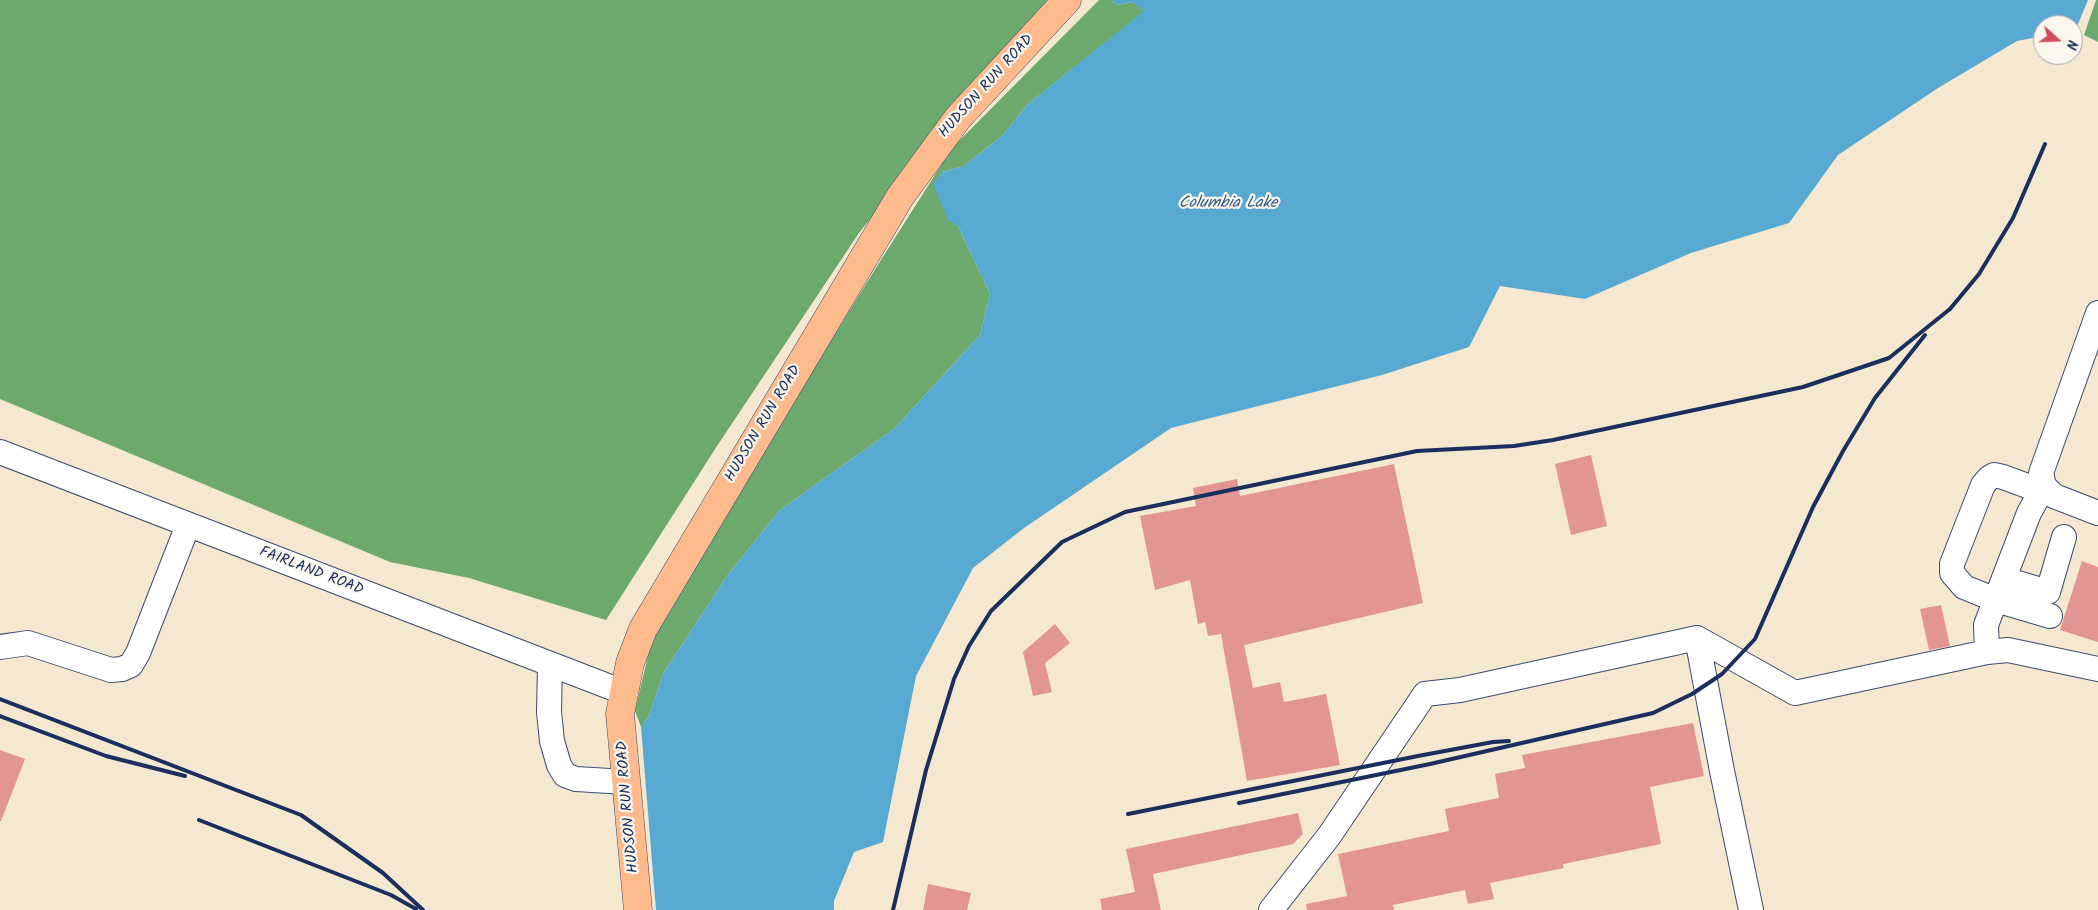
<!DOCTYPE html>
<style>
body{margin:0}
#map{position:relative;width:2098px;height:910px;overflow:hidden;background:#f5e8d0;font-family:Kalam,sans-serif}
canvas{display:block}
.north{position:absolute;left:2033px;top:15px;width:50px;height:50px;box-sizing:border-box;background:#fbf7ec;border:1px solid #a1a7b3;border-radius:50%;rotate:110deg;font-size:14px;font-weight:700;line-height:20px;text-align:center;color:#1b2f5e}
.north::after{content:'';display:block;margin:auto;width:18px;height:22px;background:#d1495b;clip-path:polygon(50% 0,100% 100%,50% 72%,0 100%)}
</style>
<div id="map">
<canvas width="2098" height="910"></canvas>
<div class="north">N</div>
</div>
<script>
const c = document.querySelector('canvas').getContext('2d');
c.lineJoin = 'round';
function fill(path, color) { c.fillStyle = color; c.fill(path, 'evenodd'); }
const toPath = rows => new Path2D(rows.map(r => 'M' + r).join(''));
function stroke(path, color, width, dash) { c.strokeStyle = color; c.lineWidth = width; c.lineCap = dash ? 'butt' : 'round'; c.setLineDash(dash || []); c.stroke(path); }
function drawText(font, color, halo, rows, align = 'center') {
  c.font = font + ' Kalam,sans-serif'; c.lineWidth = 4.5; c.setLineDash([]); c.textBaseline = 'middle'; c.strokeStyle = halo; c.fillStyle = color; for (const [text, x, y, turn = 0] of rows) {
    c.save(); c.translate(x, y); c.rotate((+turn || 0) * Math.PI / 180); c.textAlign = isNaN(turn) ? turn : align; if (halo) c.strokeText(text, 0, 0); c.fillText(text, 0, 0); c.restore();
  }
}
fill(toPath([
 [0,0,1047,0,1004,50,859,233,717,446,606,620,469,578,390,562,0,399],
 [1099,0,1114,0,1112,2,1118,5,1132,2,1145,11,1028,104,1003,135,964,166,942,172,958,226,990,294,980,335,894,429,780,510,727,576,663,674,649,716,641,727,635,711,652,639,683,580,879,263,952,148],
 [2096,0,2098,0,2098,42,2084,35]
]), '#6baa6c');
fill(toPath([
 [1114,0,2088,0,2075,31,2073,31,2073,25,2043,25,2043,36,2017,41,1938,88,1838,155,1789,223,1691,253,1585,299,1500,286,1469,347,1382,375,1171,428,1024,528,973,568,916,676,883,842,854,852,834,901,834,910,656,910,641,727,649,716,663,674,727,576,780,510,894,429,980,335,990,294,958,226,948,220,933,184,942,172,964,166,1003,135,1028,104,1144,11,1132,2,1118,5,1112,2]
]), '#58a9d2');
fill(toPath([
 [1591,455,1607,526,1571,535,1555,464],
 [1394,464,1423,603,1244,645,1253,688,1280,682,1284,702,1326,694,1340,765,1247,781,1221,634,1208,636,1205,622,1198,624,1190,580,1155,590,1140,516,1196,506,1193,488,1237,479,1240,496],
 [2082,561,2098,567,2098,642,2060,630],
 [1941,605,1950,646,1929,650,1920,609],
 [1055,624,1070,643,1045,663,1052,692,1033,696,1023,652],
 [1693,723,1704,776,1650,787,1661,844,1563,864,1564,868,1490,883,1494,899,1468,904,1465,890,1393,905,1394,910,1307,910,1306,904,1347,896,1338,854,1449,831,1445,809,1499,798,1495,774,1525,768,1522,755],
 [0,750,25,759,1,821,0,821],
 [1298,813,1303,834,1293,844,1153,874,1161,910,1102,910,1100,899,1135,892,1126,849],
 [928,884,971,893,967,910,923,910]
]), '#e29593');
const minor = toPath([
 [2098,313,2041,473,2044,486,2054,496,2098,513],
 [0,452,623,692],
 [2041,491,2003,477,1994,475,1989,478,1983,485,1952,564,1952,573,1964,587,1996,600,2050,616],
 [2004,579,2048,592,2064,537],
 [1697,638,1722,771,1751,910],
 [0,647,28,643,111,670,122,669,131,665,138,653,188,525],
 [1987,652,1986,625,2029,513,2044,486],
 [550,664,549,712,552,741,559,765,565,775,576,779,626,782],
 [1271,910,1329,836,1425,694,1460,690,1697,638,1795,693,1987,652,2008,650,2098,669]
]);
const major = toPath([
 [638,910,620,714,630,663,643,629,900,197,958,118,1067,0]
]);
stroke(minor, '#3c4b6f', 26);
stroke(major, '#3c4b6f', 29);
stroke(minor, '#fff', 24);
stroke(major, '#fcba8d', 28);
stroke(toPath([
 [0,699,301,815,383,873,423,910],
 [0,716,106,756,185,776],
 [1239,803,1430,764,1653,713,1692,694,1722,674,1755,639,1813,507,1843,451,1875,398,1925,335],
 [1128,814,1418,756,1493,742,1509,741],
 [199,820,391,895,416,909],
 [893,910,926,770,954,679,969,646,991,611,1062,542,1125,512,1417,451,1514,446,1553,440,1803,387,1889,358,1950,309,1979,274,2013,218,2045,144]
]), '#1b2f5e', 4);
drawText('15px', '#1b2f5e', '#fbf7ec', [
 ["HUDSON RUN ROAD",987,87,-48],
 ["HUDSON RUN ROAD",764,424,-59],
 ["FAIRLAND ROAD",311,572,21],
 ["HUDSON RUN ROAD",629,807,-95]
]);
drawText('italic 16px', '#305a87', '#fbf7ec', [
 ["Columbia Lake",1228,204]
]);
</script>
